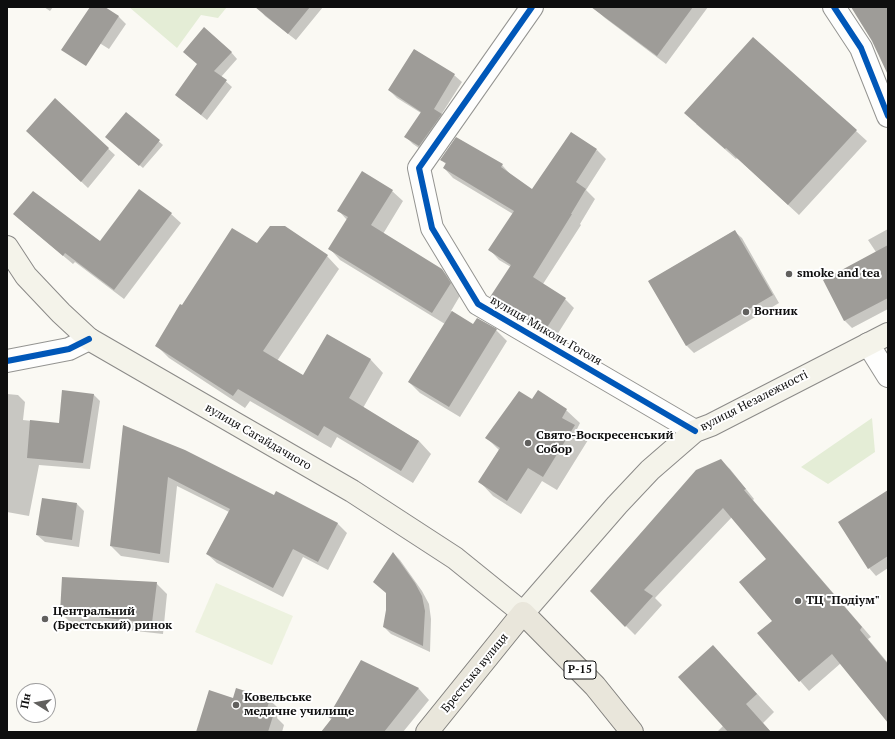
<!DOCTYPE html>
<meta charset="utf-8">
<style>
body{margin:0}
#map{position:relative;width:895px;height:739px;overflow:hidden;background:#faf9f3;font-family:"PT Serif",serif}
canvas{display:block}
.frame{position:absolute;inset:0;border:8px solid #0e0e0e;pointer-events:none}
.north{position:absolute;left:16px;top:683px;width:40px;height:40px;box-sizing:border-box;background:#fff;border:1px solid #9f9f9f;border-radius:50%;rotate:281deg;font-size:11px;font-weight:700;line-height:16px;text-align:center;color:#0e0e0e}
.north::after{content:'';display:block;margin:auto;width:14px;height:18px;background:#61605e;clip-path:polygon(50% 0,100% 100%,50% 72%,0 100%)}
</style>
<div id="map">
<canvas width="895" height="739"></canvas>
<div class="frame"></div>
<div class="north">Пн</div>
</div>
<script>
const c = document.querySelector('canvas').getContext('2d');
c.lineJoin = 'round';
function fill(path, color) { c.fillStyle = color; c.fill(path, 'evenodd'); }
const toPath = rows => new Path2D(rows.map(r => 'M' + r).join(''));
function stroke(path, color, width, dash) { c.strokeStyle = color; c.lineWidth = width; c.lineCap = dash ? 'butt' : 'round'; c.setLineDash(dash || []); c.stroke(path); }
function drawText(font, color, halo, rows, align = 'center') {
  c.font = font + ' "PT Serif",serif'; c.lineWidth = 4; c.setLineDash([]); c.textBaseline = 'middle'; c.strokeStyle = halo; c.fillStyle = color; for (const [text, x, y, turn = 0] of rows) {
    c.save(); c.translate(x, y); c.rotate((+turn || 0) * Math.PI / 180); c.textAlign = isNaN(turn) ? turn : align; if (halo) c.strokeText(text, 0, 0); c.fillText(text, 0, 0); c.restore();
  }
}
fill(toPath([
 [129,7,227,7,218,18,201,15,177,48],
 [872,418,875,452,828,484,801,467]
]), '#e4edd6');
fill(toPath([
 [216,583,293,616,272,665,195,632]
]), '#edf2df');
fill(toPath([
 [44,7,53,7,50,11],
 [91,7,104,7,119,17,126,24,109,49,85,34],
 [259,7,323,7,296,40,265,16,258,8],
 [598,7,708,7,666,64,605,18,596,10],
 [415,50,454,75,462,82,441,115,448,122,426,153,413,144,406,137,421,113,397,98,389,90],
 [231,52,237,59,221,77,232,87,207,120,176,95],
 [55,100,115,155,88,188,34,137],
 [126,113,163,145,143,168,110,140],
 [696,124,856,131,867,141,799,215,737,158,736,159],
 [457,138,502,165,511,175,532,190,597,150,606,159,586,190,595,199,580,224,581,225,543,284,565,299,574,308,555,338,501,306,492,297,511,267,499,260,490,250,513,214,453,178,444,168,446,164,441,160],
 [139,190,171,214,181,223,124,299,75,262,73,264,24,223,100,242],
 [392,191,403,201,383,234,442,270,453,281,461,294,451,311,473,325,496,330,507,341,460,417,420,393,409,382,445,324,340,260,330,249,347,220,339,211],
 [888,229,888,309,852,328,844,320,876,252,868,240],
 [734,231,742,238,779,303,694,353,687,346,649,281],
 [257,245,327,256,339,269,277,361,304,376,328,335,371,360,383,373,363,408,419,441,431,454,413,483,337,437,331,448,250,401,245,408,169,358,157,346,182,306],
 [7,394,18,395,25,402,23,420,60,424,93,394,100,401,90,469,39,465,29,516,7,512],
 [532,400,566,410,580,423,577,429,588,440,557,490,542,481,521,514,493,496,480,482,499,450,487,438],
 [185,451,274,497,337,523,347,533,328,570,303,557,283,597,217,563,207,554,229,512,177,486,169,563,121,556,111,546],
 [720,460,730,469,754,499,753,500,871,637,868,639,888,663,888,721,841,663,809,691,758,633,773,621,767,559,732,517,655,598,662,605,635,635,591,591],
 [888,491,888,568,876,576,869,568],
 [77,504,84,511,79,547,45,542,37,535],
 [393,553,400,560,422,591,429,604,431,619,430,652,391,634,384,627,387,610],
 [156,583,167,594,163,634,72,624,61,613],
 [713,646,774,712,763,723,771,732,717,732,723,726],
 [361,661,419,689,429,700,403,732,323,732,332,720,329,717],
 [233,699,269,699,280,710,277,718,284,725,282,732,197,732]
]), '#0003');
fill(toPath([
 [90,7,105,7,119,16,86,66,61,50],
 [255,7,310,7,288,34],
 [591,7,693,7,657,56],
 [851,7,888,7,888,75,872,41],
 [204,27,232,52,214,71,227,80,201,115,175,95,197,64,183,52],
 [753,37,857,130,788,205,726,148,725,149,684,113],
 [414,49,455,74,434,109,442,114,419,146,404,137,421,112,388,90],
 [55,98,109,148,81,182,26,131],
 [126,112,160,140,139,166,105,137],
 [571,132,597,149,576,182,586,189,571,214,572,214,533,277,566,298,546,329,490,297,511,265,488,250,514,211,443,168,446,163,440,160,456,137,503,164,501,167,532,189],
 [362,171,393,190,371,225,442,269,451,283,432,313,328,249,348,217,337,211],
 [139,189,172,213,114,290,65,253,63,256,13,214,33,191,100,241],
 [270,226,285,226,328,255,263,351,303,375,327,334,371,359,349,398,419,441,401,471,324,426,318,436,238,389,233,396,155,346,180,304,182,305,232,228,257,243],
 [735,230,773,295,686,346,648,281],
 [888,245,888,298,844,321,823,280],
 [452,311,473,324,477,318,497,329,449,407,408,382],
 [62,390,94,394,83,463,27,458,30,420,59,423],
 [538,390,567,409,562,418,575,425,543,477,528,468,507,501,478,482,500,448,485,438,519,391,532,399],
 [123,425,185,450,274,495,276,491,338,523,318,562,293,549,273,588,206,554,230,509,168,477,160,554,110,546],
 [721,459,746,489,744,490,862,627,860,630,888,664,888,723,832,654,799,682,757,633,772,621,739,582,766,559,723,508,644,590,653,596,625,627,590,591,696,470],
 [888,490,888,556,868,569,838,522],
 [42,498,77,503,72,540,36,535],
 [393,552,415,583,422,596,425,611,423,646,383,627,386,610,386,593,373,582],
 [62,577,157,582,152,623,60,613],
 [713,645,757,694,746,704,771,732,728,732,678,677],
 [361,660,419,688,384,732,321,732,332,718,328,717],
 [236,688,270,699,266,711,274,713,268,732,196,732,209,690,233,698]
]), '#9e9c98');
const street = toPath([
 [532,7,419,168,432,228,478,304,695,431],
 [834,7,861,48,888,116],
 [868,344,888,376],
 [7,361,69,349,89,339]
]);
const secondary = toPath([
 [7,247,26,276,61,313,89,339,352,491,455,558,523,613,617,505,650,470,695,431,711,425,888,334]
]);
const primary = toPath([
 [427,732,523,613,595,686,632,732]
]);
stroke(street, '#949491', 24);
stroke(secondary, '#8b8a88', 24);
stroke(primary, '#82817e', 24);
stroke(street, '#fefefd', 22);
stroke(secondary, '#f4f3ea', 22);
stroke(primary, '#e9e6db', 22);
stroke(toPath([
 [532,7,419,168,432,228,478,304,695,431],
 [834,7,861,48,888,116],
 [7,361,69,349,89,339]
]), '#0057b8', 6);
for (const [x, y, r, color] of [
 [789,274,4,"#61605e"],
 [746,312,4,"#61605e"],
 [528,443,4,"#61605e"],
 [798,601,4,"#61605e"],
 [45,619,4,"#61605e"],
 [236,705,4,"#61605e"]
]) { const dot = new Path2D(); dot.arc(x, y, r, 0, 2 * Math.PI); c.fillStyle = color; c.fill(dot); stroke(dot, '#fff', 1.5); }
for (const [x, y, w] of [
 [580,670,32]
]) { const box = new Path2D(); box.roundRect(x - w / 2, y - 9, w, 18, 3); c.fillStyle = '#fff'; c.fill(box); stroke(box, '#0e0e0e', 1); }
drawText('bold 11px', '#0e0e0e', null, [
 ["Р-15",580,670]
]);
drawText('bold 12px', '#0e0e0e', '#fff', [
 ["smoke and tea",797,274],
 ["Вогник",754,312],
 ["Свято-Воскресенський",536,436],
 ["Собор",536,450],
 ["ТЦ \"Подіум\"",806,601],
 ["Центральний",53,612],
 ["(Брестський) ринок",53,626],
 ["Ковельське",244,698],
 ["медичне училище",244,712]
], 'left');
drawText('12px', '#0e0e0e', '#fff', [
 ["вулиця Миколи Гоголя",546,331,30],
 ["вулиця Незалежності",754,401,-27],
 ["вулиця Сагайдачного",258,437,30],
 ["Брестська вулиця",475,673,-51]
]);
</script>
